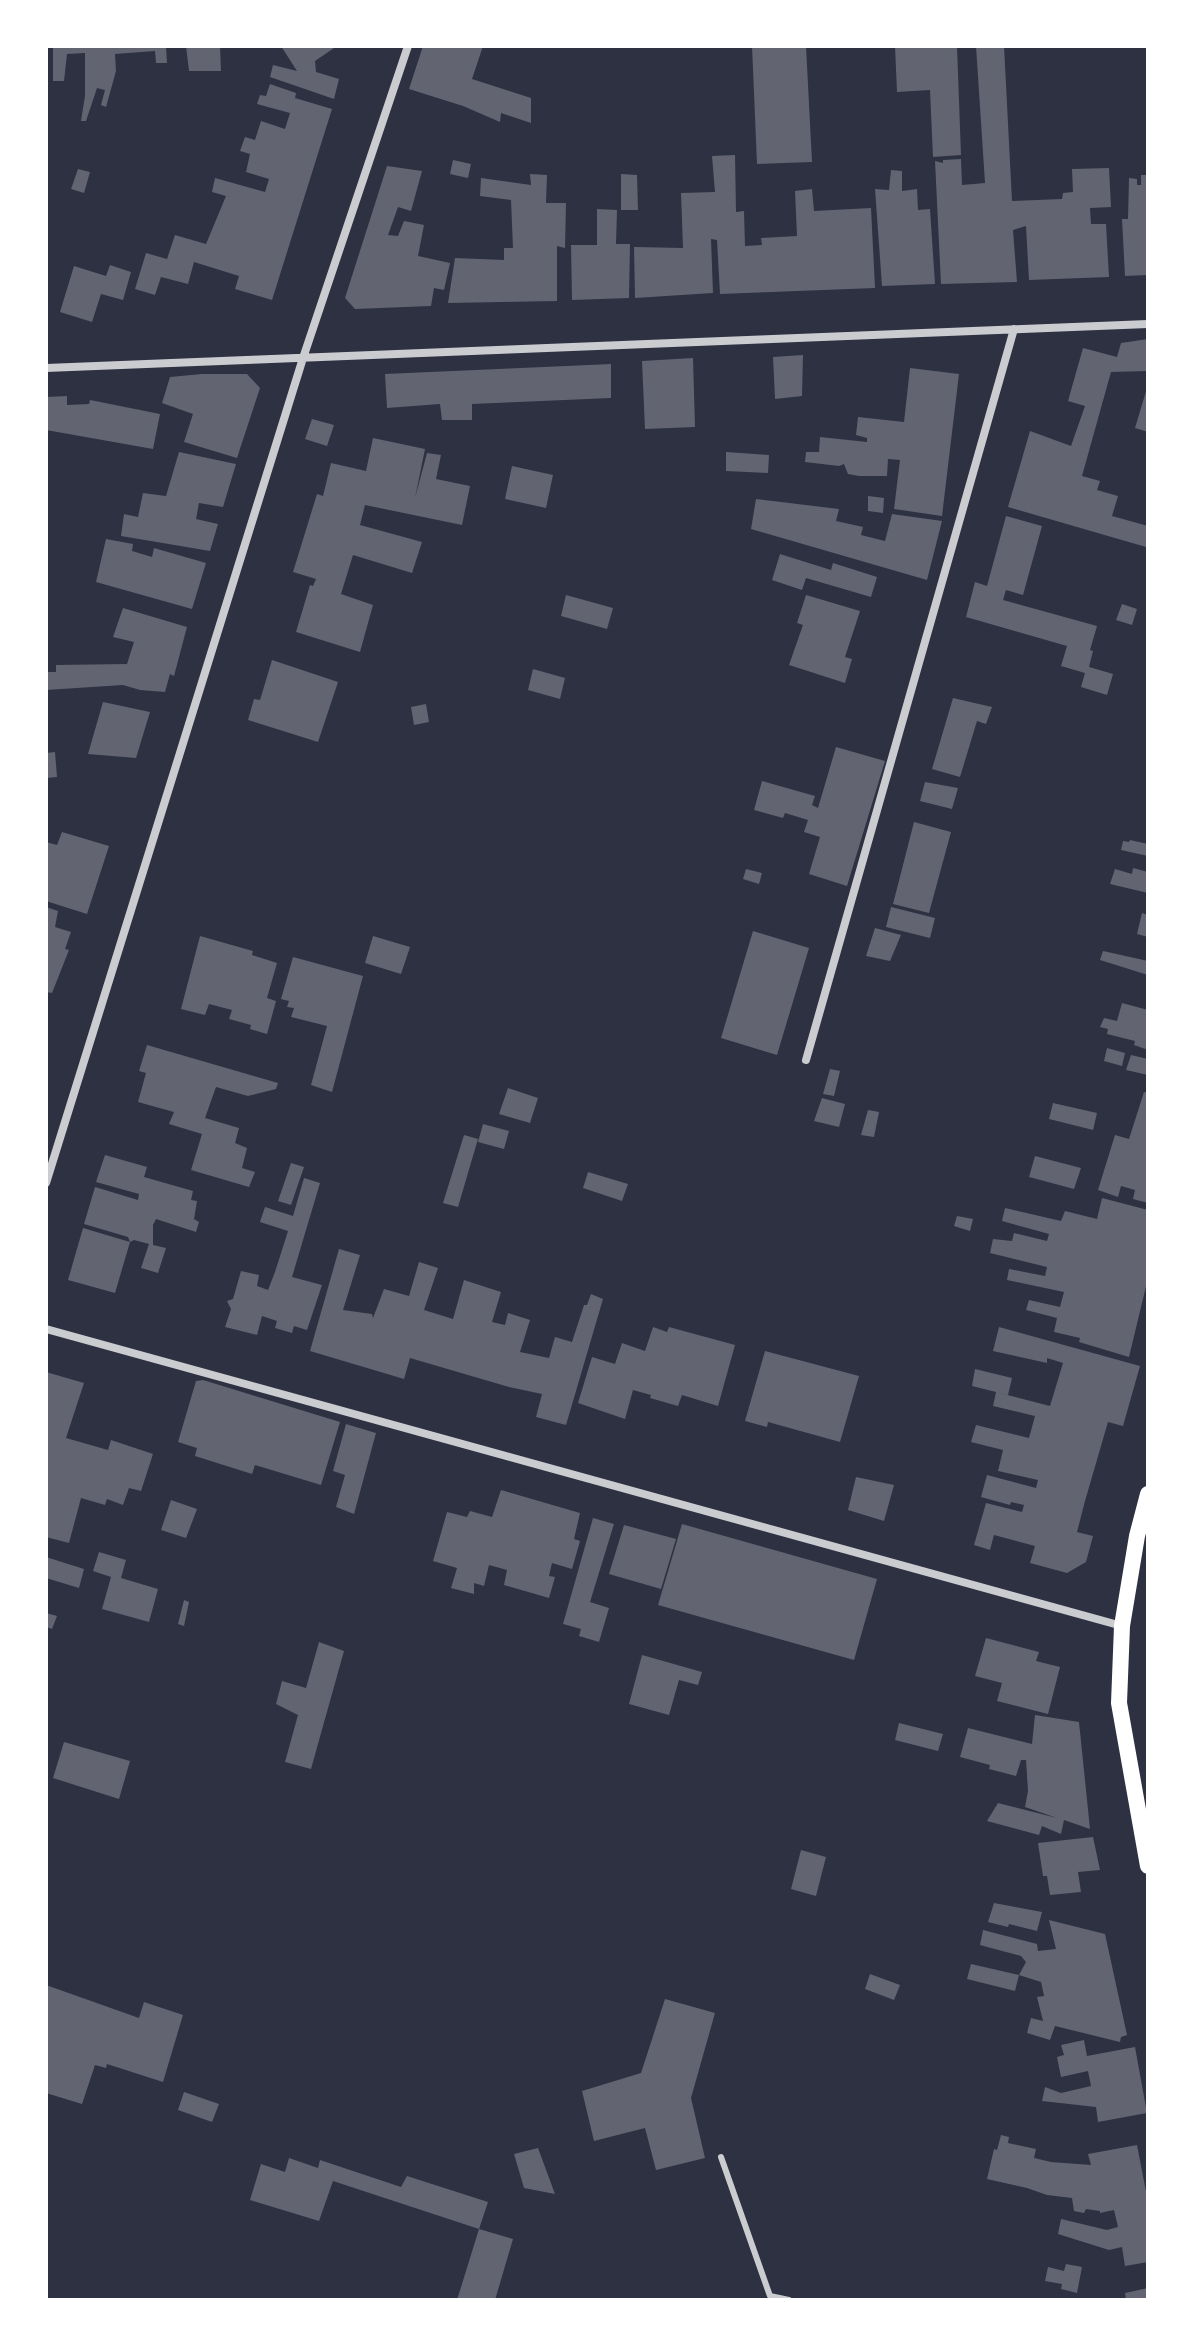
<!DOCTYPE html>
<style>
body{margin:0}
#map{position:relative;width:1194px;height:2346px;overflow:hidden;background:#2d3142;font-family:"Roboto Condensed",sans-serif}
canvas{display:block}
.frame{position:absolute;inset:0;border:48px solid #fff;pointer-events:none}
</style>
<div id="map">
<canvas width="1194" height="2346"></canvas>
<div class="frame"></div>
</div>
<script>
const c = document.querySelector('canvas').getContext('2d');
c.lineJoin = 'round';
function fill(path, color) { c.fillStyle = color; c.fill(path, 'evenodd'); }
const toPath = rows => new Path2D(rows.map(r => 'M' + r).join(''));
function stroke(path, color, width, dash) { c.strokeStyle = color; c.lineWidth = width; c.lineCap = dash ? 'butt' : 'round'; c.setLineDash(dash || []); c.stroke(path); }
fill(toPath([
 [53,46,166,46,167,63,156,63,155,51,115,54,116,71,106,107,101,105,105,90,97,88,86,121,81,121,85,96,85,53,67,54,64,81,53,81],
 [186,46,220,46,221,71,189,71],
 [281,46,337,46,315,61,316,72,339,79,334,99,270,77,273,65,297,71],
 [423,46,483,46,472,79,531,98,531,123,501,113,500,122,463,106,409,89],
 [752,46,806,46,812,162,757,164],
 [895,46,957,46,961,155,933,157,930,90,897,92],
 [976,46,1004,46,1012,201,1062,199,1063,193,1073,192,1072,169,1109,168,1111,207,1090,208,1091,224,1106,224,1109,277,1029,280,1026,226,1013,230,1017,282,941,284,935,161,943,163,943,160,961,159,962,185,985,183],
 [270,84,296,93,295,98,332,109,272,300,235,289,239,276,194,262,188,284,161,277,155,295,135,289,146,253,167,259,175,235,206,244,226,196,212,192,215,178,265,192,269,179,246,172,250,154,240,151,245,137,255,140,261,121,285,129,290,113,257,104,260,95,266,96],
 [735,155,736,212,744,211,745,246,762,245,761,238,797,236,795,191,812,189,814,211,871,208,875,288,720,294,717,240,711,239,713,293,635,298,634,247,683,248,681,193,715,192,712,156],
 [453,160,471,164,468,178,450,174],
 [387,166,422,171,411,211,398,207,388,235,398,236,404,221,424,225,418,256,450,263,444,290,434,288,431,306,355,309,345,298],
 [78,169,90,172,84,193,71,189],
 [891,170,902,171,902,191,917,189,918,210,930,209,935,284,882,286,875,189,889,190],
 [530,174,547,175,546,203,566,203,565,248,557,246,557,301,448,303,455,258,504,260,504,248,513,248,511,200,480,196,481,178,531,185],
 [621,174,637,175,638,210,621,210],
 [1141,175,1148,175,1148,275,1125,276,1122,219,1128,219,1129,178,1137,179,1137,185,1141,185],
 [597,209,617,210,616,244,630,244,629,298,572,300,571,245,597,245],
 [110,265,131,272,123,300,101,294,92,322,60,312,74,266,106,276],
 [1148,339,1148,371,1111,372,1082,476,1100,481,1097,490,1118,496,1112,516,1148,526,1146,547,1008,507,1030,431,1071,446,1085,406,1068,401,1083,348,1117,357,1121,343],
 [803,355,802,396,775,399,773,357],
 [693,358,695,427,645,429,642,361],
 [611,364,611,398,472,404,472,420,442,420,440,404,387,408,385,374],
 [910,368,959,374,942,516,894,509,900,460,888,459,887,476,859,476,848,474,844,464,839,466,805,462,806,452,819,452,820,437,867,442,867,438,856,435,858,417,904,422],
 [202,374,247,374,260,388,237,458,184,442,193,414,162,403,170,377],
 [1147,388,1148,388,1148,432,1135,428],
 [67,396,67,405,89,404,90,400,160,414,153,449,46,430,46,397],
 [312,419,334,425,327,446,305,439],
 [373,438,425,449,415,498,427,453,441,455,436,479,470,486,462,525,365,505,360,525,422,542,412,573,353,555,341,594,373,605,360,652,296,632,310,585,313,586,316,579,293,572,317,494,323,496,331,463,366,471],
 [179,452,236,464,223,507,199,503,196,519,218,524,210,551,121,536,124,514,138,517,143,493,166,496],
 [726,452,769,455,768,473,726,471],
 [512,466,553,475,546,508,505,499],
 [868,496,884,498,883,513,868,511],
 [756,499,839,509,836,521,863,527,861,535,885,541,892,514,942,521,927,580,751,529],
 [1006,516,1042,526,1023,595,1006,590,1003,600,1097,626,1090,650,1093,651,1089,667,1113,674,1107,695,1081,687,1085,673,1061,666,1067,646,966,617,975,582,987,586],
 [106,539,133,544,132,551,152,557,154,548,206,563,192,609,96,582],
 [780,554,831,570,833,563,877,577,871,597,806,578,802,590,772,580],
 [566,595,613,608,607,629,561,616],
 [806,595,860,611,845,657,852,659,845,683,789,665,803,625,797,623],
 [1122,604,1137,609,1132,625,1116,620],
 [123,608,187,627,174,676,170,674,165,692,140,690,123,685,46,690,46,672,56,672,56,665,127,664,134,642,113,637],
 [272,660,338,682,318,742,248,720,254,699,260,700],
 [533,669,565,678,560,699,528,690],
 [953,698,992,707,986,724,977,721,960,777,932,769],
 [103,702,150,712,136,758,88,754],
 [426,704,429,722,414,725,411,707],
 [836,747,885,761,847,886,809,874,820,837,804,832,808,820,785,813,783,818,754,810,762,781,815,796,812,805,818,808],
 [55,752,57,777,46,778,46,753],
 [925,782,958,788,952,809,920,801],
 [914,822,951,832,929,913,893,904],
 [62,832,109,846,87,914,46,901,46,842,57,845],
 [1130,840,1148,844,1148,856,1121,850,1123,841,1129,842],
 [1133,868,1148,872,1148,893,1110,884,1115,869,1132,874],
 [746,869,762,873,759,884,743,879],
 [46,907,58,911,55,927,71,932,65,949,69,950,52,993,46,992],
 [891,907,935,918,930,938,886,927],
 [1142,913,1148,915,1148,937,1137,934],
 [875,928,901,935,890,961,866,956],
 [753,931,809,948,777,1055,721,1038],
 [200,936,253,951,252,955,277,963,267,998,276,1001,267,1034,250,1029,251,1025,229,1019,232,1010,209,1004,205,1015,181,1009],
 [373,936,410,947,401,974,365,963],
 [1103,951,1148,961,1148,975,1100,960],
 [293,957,363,976,332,1092,311,1085,327,1026,291,1017,294,1008,287,1007,289,1001,281,999],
 [1122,1003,1148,1010,1148,1050,1134,1045,1135,1041,1107,1034,1108,1029,1100,1027,1104,1018,1117,1021],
 [147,1045,278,1083,276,1089,248,1096,216,1087,205,1118,239,1128,235,1143,247,1148,242,1168,255,1172,249,1187,191,1170,202,1134,169,1124,174,1112,138,1102,146,1073,139,1071],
 [1107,1048,1125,1053,1122,1066,1104,1061],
 [1131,1055,1148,1059,1148,1075,1126,1070],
 [830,1069,840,1071,834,1096,823,1094],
 [508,1088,538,1098,530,1123,499,1114],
 [1144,1092,1148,1093,1148,1203,1133,1199,1135,1190,1121,1186,1118,1197,1098,1190,1115,1135,1129,1139],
 [822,1098,845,1104,839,1127,814,1121],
 [1053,1103,1097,1113,1093,1130,1049,1119],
 [868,1110,879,1112,874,1137,861,1135],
 [483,1124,509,1131,504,1149,478,1142],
 [464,1135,478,1139,458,1207,443,1203],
 [105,1155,147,1167,144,1177,193,1191,191,1200,197,1201,194,1219,199,1222,196,1232,156,1219,153,1225,153,1245,166,1248,158,1273,141,1268,149,1244,134,1240,130,1242,128,1237,84,1224,95,1187,138,1200,139,1194,96,1182],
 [1035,1156,1081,1168,1074,1189,1029,1177],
 [291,1163,304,1167,291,1205,278,1201],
 [588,1172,628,1184,622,1201,583,1188],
 [304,1178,320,1183,292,1277,322,1285,307,1330,294,1326,292,1333,275,1328,277,1321,262,1316,257,1335,225,1327,231,1309,227,1301,233,1299,241,1271,259,1275,257,1286,268,1290,275,1272,288,1231,260,1222,265,1207,293,1216],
 [1102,1198,1148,1210,1148,1278,1129,1357,1079,1342,1080,1338,1054,1332,1057,1318,1026,1310,1029,1300,1060,1307,1064,1292,1007,1280,1009,1269,1045,1276,1047,1267,990,1253,993,1239,1012,1241,1014,1233,1047,1241,1049,1234,1002,1221,1005,1208,1061,1221,1065,1211,1097,1219],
 [957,1216,973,1219,970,1231,954,1226],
 [83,1228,130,1242,115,1293,68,1280],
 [339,1249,360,1255,343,1310,372,1314,373,1318,384,1289,409,1296,419,1262,438,1268,424,1310,453,1319,464,1280,501,1292,492,1322,505,1325,508,1313,530,1320,520,1352,549,1358,555,1337,572,1342,584,1305,587,1305,591,1294,603,1299,566,1425,536,1417,542,1394,509,1387,410,1358,404,1379,310,1351],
 [653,1327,667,1332,669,1327,735,1345,718,1406,682,1395,678,1406,650,1398,651,1395,633,1390,625,1419,578,1403,592,1357,615,1364,622,1343,645,1351],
 [999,1327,1140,1366,1123,1426,1108,1422,1085,1501,1077,1532,1093,1536,1086,1562,1067,1573,1030,1563,1035,1546,994,1535,990,1550,974,1545,986,1503,1022,1512,1024,1505,1011,1502,1010,1505,981,1497,987,1475,1036,1488,1038,1480,998,1471,1003,1450,971,1442,976,1425,1029,1438,1035,1416,993,1406,996,1392,1050,1406,1063,1363,1047,1358,1047,1363,993,1351],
 [765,1351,859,1376,840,1442,768,1422,767,1427,745,1421],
 [975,1369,1012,1378,1008,1395,972,1386],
 [46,1372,84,1383,66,1438,108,1450,111,1440,153,1454,141,1491,129,1488,123,1505,107,1499,105,1505,81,1498,69,1543,46,1537],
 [203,1380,340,1422,321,1485,255,1465,252,1474,195,1456,197,1448,178,1442,196,1381],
 [346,1424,376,1433,354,1514,336,1507,345,1475,333,1471],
 [856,1477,894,1485,884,1521,848,1510],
 [501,1490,580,1513,574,1539,580,1541,572,1569,552,1563,549,1576,555,1577,549,1598,504,1585,507,1570,489,1565,484,1586,474,1583,474,1594,451,1588,457,1568,433,1561,447,1512,467,1517,470,1511,492,1517],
 [171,1500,197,1509,186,1538,161,1530],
 [593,1518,614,1524,590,1602,609,1608,599,1642,579,1636,581,1629,563,1624],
 [682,1524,877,1579,854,1660,658,1605],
 [624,1525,676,1539,661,1589,609,1574],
 [99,1552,126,1560,121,1578,158,1589,149,1622,102,1609,111,1577,93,1571],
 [46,1557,84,1569,79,1588,46,1578],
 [184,1600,189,1602,184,1626,178,1624],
 [46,1613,57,1616,52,1629,46,1627],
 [986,1638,1039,1652,1036,1661,1060,1667,1048,1714,997,1701,1002,1683,975,1676],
 [319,1642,344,1651,311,1769,285,1762,298,1715,276,1704,282,1681,306,1688],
 [642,1655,702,1672,698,1685,679,1680,669,1715,629,1704],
 [1035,1715,1079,1722,1090,1829,1064,1820,1061,1834,1042,1826,1039,1835,987,1821,998,1803,1057,1818,1025,1807,1028,1791,1026,1760,1021,1760,1016,1776,989,1769,990,1765,960,1757,968,1728,1032,1744],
 [899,1723,943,1734,938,1751,895,1740],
 [64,1742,130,1761,119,1799,53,1778],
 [1093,1837,1100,1870,1078,1872,1081,1892,1050,1895,1047,1876,1043,1876,1038,1843],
 [801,1850,826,1857,816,1896,791,1889],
 [994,1903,1042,1912,1037,1931,1009,1924,1008,1927,988,1922],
 [1049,1920,1105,1934,1127,2035,1121,2037,1120,2042,1055,2026,1050,2040,1027,2033,1031,2018,1043,2021,1037,1997,1044,1996,1041,1982,1019,1975,1026,1962,1021,1956,980,1945,983,1930,1037,1944,1038,1951,1056,1949],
 [971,1964,1019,1975,1015,1991,967,1979],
 [870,1974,900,1985,894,2000,865,1989],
 [46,1985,139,2018,144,2002,183,2015,163,2082,107,2064,106,2068,95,2065,82,2104,46,2093],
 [665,1999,715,2013,691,2098,705,2158,656,2170,645,2128,594,2141,582,2091,641,2073],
 [1084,2040,1087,2056,1135,2047,1147,2113,1098,2122,1096,2107,1042,2101,1045,2087,1061,2093,1091,2086,1088,2071,1061,2077,1057,2057,1064,2055,1061,2045],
 [184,2092,219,2104,212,2122,178,2110],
 [1001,2135,1009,2137,1008,2143,1036,2149,1034,2158,1051,2162,1091,2165,1088,2154,1137,2145,1148,2202,1148,2262,1125,2266,1122,2247,1109,2250,1058,2234,1061,2219,1107,2230,1118,2227,1114,2210,1100,2213,1100,2211,1086,2209,1084,2213,1074,2211,1072,2198,1047,2195,1027,2188,987,2179,994,2149,997,2150],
 [538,2148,555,2194,524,2188,514,2154],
 [289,2158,318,2168,320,2160,401,2187,407,2176,488,2202,479,2229,333,2181,319,2221,250,2200,261,2164,285,2172],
 [479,2229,513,2239,495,2300,457,2300],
 [1066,2264,1082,2267,1077,2293,1061,2289,1062,2284,1045,2281,1048,2267,1064,2271],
 [1148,2288,1148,2300,1126,2300,1125,2293]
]), '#626471');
stroke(toPath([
 [721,2157,770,2296,789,2300]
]), '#caccd0', 6);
stroke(toPath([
 [46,368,1148,324],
 [806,1060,1014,329],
 [46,1183,303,358,408,46],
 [46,1329,1122,1626]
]), '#caccd0', 8);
stroke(toPath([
 [1148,1494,1137,1536,1122,1626,1119,1703,1148,1866]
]), '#fff', 16);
</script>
